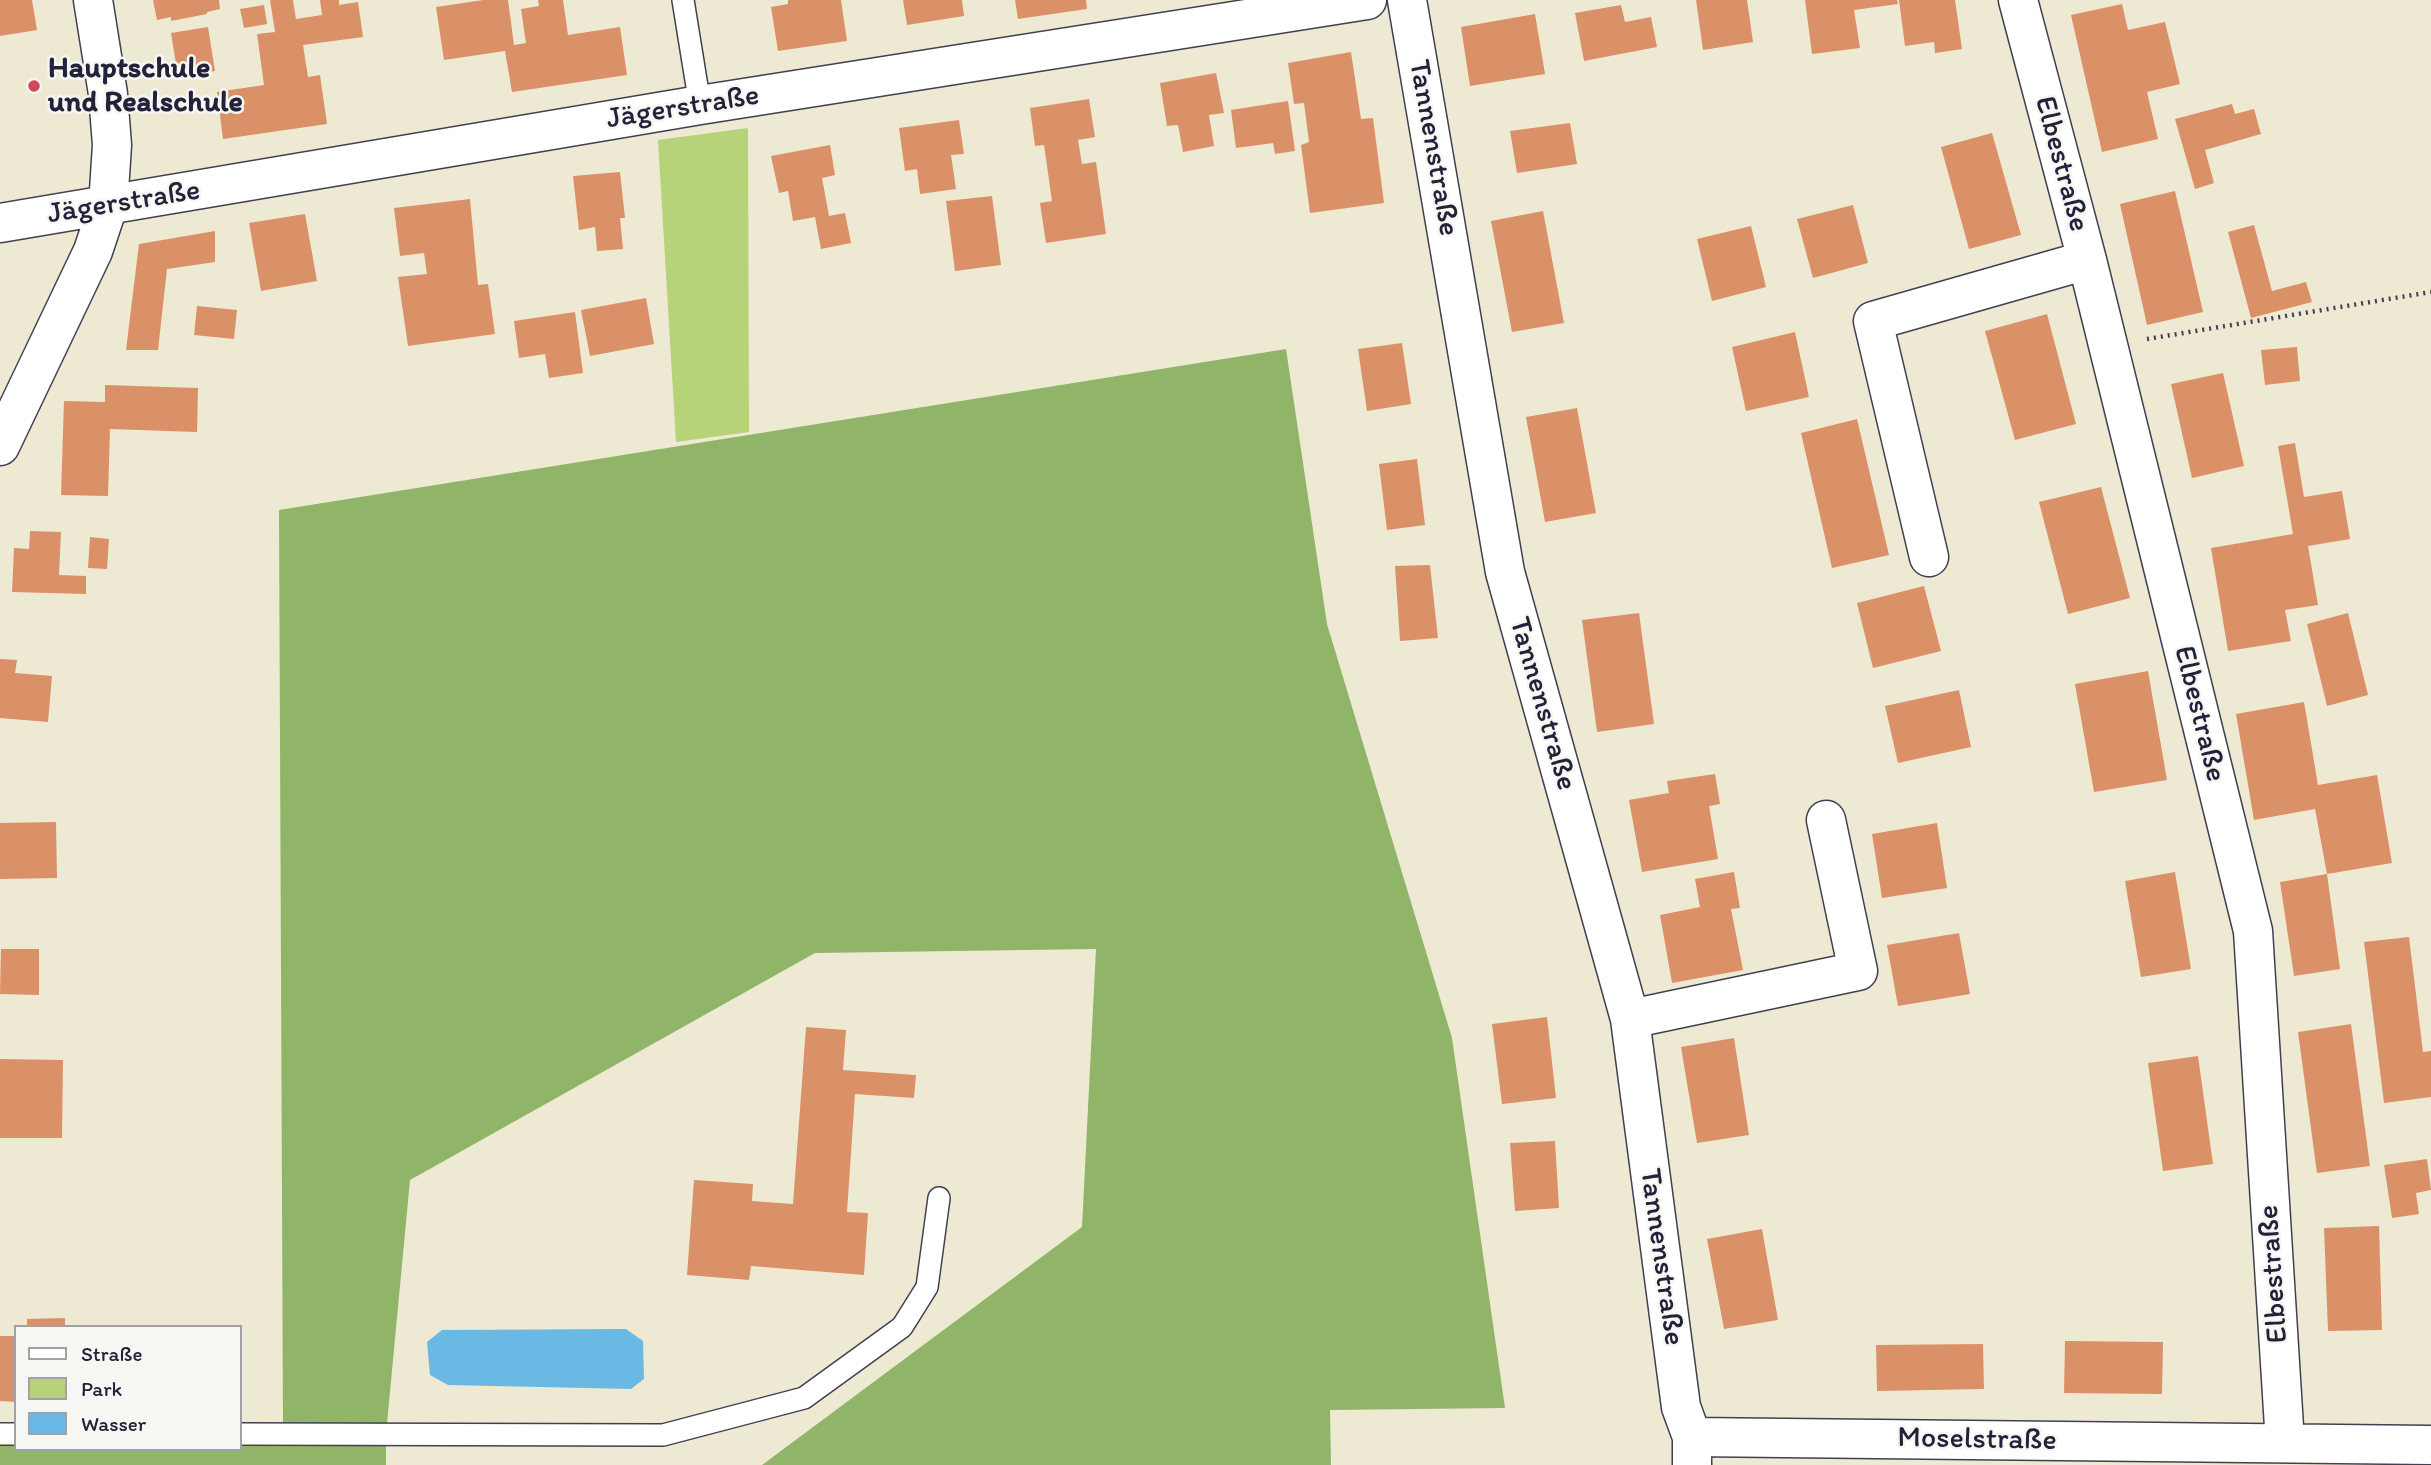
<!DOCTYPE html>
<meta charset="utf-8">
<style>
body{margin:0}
#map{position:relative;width:2431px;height:1465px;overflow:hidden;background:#eee9d3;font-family:Itim,sans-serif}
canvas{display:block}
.legend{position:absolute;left:14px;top:1325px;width:228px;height:126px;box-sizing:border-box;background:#f6f6f2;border:2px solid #a1a1a9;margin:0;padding:9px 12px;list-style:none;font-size:21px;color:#22223b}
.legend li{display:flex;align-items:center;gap:14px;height:35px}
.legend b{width:35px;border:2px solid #a1a1a9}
</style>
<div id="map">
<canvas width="2431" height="1465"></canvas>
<ul class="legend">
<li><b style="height:9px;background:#fff"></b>Straße</li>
<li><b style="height:19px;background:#b6d379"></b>Park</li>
<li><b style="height:19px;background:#6ab9e5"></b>Wasser</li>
</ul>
</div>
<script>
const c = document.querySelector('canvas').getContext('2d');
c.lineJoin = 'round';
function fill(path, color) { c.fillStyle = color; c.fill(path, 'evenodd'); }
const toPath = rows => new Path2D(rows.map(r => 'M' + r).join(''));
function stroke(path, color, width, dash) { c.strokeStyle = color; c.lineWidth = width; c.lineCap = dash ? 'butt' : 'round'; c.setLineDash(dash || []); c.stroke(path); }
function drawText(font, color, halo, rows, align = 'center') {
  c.font = font + ' Itim,sans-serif'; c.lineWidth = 5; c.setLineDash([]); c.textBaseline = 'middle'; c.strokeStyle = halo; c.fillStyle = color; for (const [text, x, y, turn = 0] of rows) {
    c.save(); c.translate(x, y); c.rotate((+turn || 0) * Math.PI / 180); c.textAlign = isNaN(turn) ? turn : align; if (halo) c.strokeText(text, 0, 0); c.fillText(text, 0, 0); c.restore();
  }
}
fill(toPath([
 [748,128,749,432,676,442,658,140]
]), '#b6d379');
fill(toPath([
 [1286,349,1327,624,1452,1038,1505,1408,1330,1410,1331,1465,762,1465,1082,1227,1096,949,815,953,410,1180,386,1434,386,1465,0,1465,0,1434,16,1434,16,1449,240,1449,240,1433,283,1433,279,510]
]), '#90b569');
fill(toPath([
 [626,1329,643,1341,644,1379,631,1389,448,1385,430,1375,427,1342,442,1330]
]), '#6ab9e5');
fill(toPath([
 [0,0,32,0,37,30,0,36],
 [153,0,219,0,220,9,207,12,207,14,171,21,171,17,157,20],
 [270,0,293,0,296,19,322,15,320,0,339,0,339,5,358,2,363,37,303,45,308,77,320,75,327,124,223,139,217,92,264,85,257,34,275,32],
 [483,0,508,0,514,45,526,43,521,9,539,6,538,0,563,0,568,35,620,27,627,75,512,92,505,51,444,60,436,7],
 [788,0,841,0,847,41,778,51,771,7,788,4],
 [903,0,962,0,964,16,907,25],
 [1015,0,1086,0,1087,9,1018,19],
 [1696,0,1747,0,1753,42,1703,50],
 [1805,0,1897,0,1898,4,1854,10,1860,48,1812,54],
 [1899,0,1955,0,1962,49,1935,53,1934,42,1905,46],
 [2122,4,2128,30,2165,22,2180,84,2147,92,2158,139,2102,152,2071,15],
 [264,5,267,24,244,28,240,9],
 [1621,5,1625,22,1651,17,1657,47,1584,61,1575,13],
 [1535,14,1545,74,1470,86,1461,27],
 [208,27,215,71,178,76,171,33],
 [1351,52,1361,119,1373,118,1384,203,1310,213,1301,145,1309,142,1304,103,1294,104,1288,63],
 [1216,73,1224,113,1209,115,1214,146,1183,152,1178,125,1167,126,1160,83],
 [1089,99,1095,137,1078,140,1082,164,1096,162,1106,234,1046,243,1040,203,1052,201,1044,145,1035,146,1030,108],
 [1288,101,1295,151,1275,154,1273,143,1236,148,1231,110],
 [2232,104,2235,114,2254,109,2261,134,2205,150,2214,183,2195,189,2175,119],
 [959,120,964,154,951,155,956,189,920,194,917,169,905,171,899,128],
 [1570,123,1577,164,1517,173,1510,131],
 [1992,133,2021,235,1969,249,1941,147],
 [830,145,835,175,822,178,829,216,845,213,851,243,821,249,815,217,793,221,788,191,779,193,771,156],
 [620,172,625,218,620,218,623,249,597,251,595,227,579,230,573,176],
 [2175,191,2203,312,2147,325,2120,204],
 [992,196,1001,265,955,271,946,201],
 [470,199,478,285,488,284,495,334,408,346,398,277,427,274,424,253,400,256,394,208],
 [1853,205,1868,263,1813,278,1797,219],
 [1543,211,1564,323,1512,332,1491,221],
 [305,214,317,281,261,291,249,223],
 [2254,225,2272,291,2306,282,2312,302,2251,318,2228,232],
 [1751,226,1766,287,1712,301,1697,239],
 [215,231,215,262,167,269,158,350,126,350,139,244],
 [646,298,654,344,590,356,581,310],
 [197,306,237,310,234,339,194,335],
 [575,312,583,373,549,378,545,354,519,358,514,321],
 [2047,314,2076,424,2015,440,1985,331],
 [1795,332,1809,397,1746,411,1732,347],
 [1402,343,1411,404,1367,411,1358,349],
 [2297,347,2300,381,2265,385,2261,350],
 [2223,373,2244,466,2192,478,2171,384],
 [105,385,198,388,197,432,110,429,108,496,61,495,64,401,105,402],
 [1577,408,1596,513,1545,522,1526,417],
 [1857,419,1889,555,1832,568,1801,433],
 [2295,443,2304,497,2342,491,2350,539,2308,546,2318,605,2285,610,2291,641,2228,651,2211,548,2293,534,2278,446],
 [1417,459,1425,525,1387,530,1379,464],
 [2101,487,2130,598,2068,614,2039,502],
 [30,531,61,532,59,575,86,576,86,594,12,592,14,548,29,549],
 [90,537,109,539,107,569,88,568],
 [1430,565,1438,638,1400,641,1395,566],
 [1924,586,1941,651,1873,668,1857,603],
 [1639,613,1654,724,1597,732,1582,620],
 [2348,613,2368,695,2327,706,2307,624],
 [0,659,17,660,15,673,52,676,48,722,0,718],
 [2148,671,2167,780,2094,792,2075,684],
 [1959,690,1971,747,1898,763,1885,706],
 [2304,702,2318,785,2377,775,2392,863,2327,874,2315,809,2254,820,2236,714],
 [1715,774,1720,804,1709,806,1718,859,1642,872,1629,800,1669,793,1667,781],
 [56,822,57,878,0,879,0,823],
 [1937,823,1947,888,1882,898,1872,834],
 [1734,872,1740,908,1731,909,1743,970,1672,983,1660,915,1700,907,1695,879],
 [2175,872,2191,969,2141,977,2125,881],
 [2327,874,2340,969,2294,976,2280,882],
 [1959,933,1970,994,1898,1006,1887,945],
 [2409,937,2423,1052,2431,1051,2431,1097,2384,1103,2364,942],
 [1,949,39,949,39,995,0,994],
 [1547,1017,1556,1098,1502,1104,1492,1024],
 [2351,1024,2370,1166,2317,1173,2298,1032],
 [806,1027,846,1030,843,1070,916,1075,914,1098,855,1094,847,1212,868,1213,864,1275,751,1266,749,1280,687,1275,694,1180,753,1184,752,1201,793,1204],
 [1734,1038,1749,1135,1697,1143,1681,1047],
 [2198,1056,2213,1164,2163,1171,2148,1063],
 [0,1059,63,1060,62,1138,0,1138],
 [1555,1141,1559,1208,1515,1211,1510,1143],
 [2427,1159,2431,1190,2416,1193,2419,1214,2392,1218,2384,1165],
 [2379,1226,2382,1330,2328,1331,2324,1228],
 [1762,1229,1778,1320,1724,1329,1707,1239],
 [65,1318,65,1327,27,1327,27,1319],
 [0,1336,16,1336,16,1402,0,1401],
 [2065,1341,2163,1342,2162,1394,2064,1393],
 [1983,1344,1984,1389,1877,1391,1876,1345]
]), '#db9167');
const service = toPath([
 [683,0,700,105],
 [0,1434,16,1434],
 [240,1434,663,1435,804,1398,902,1327,927,1287,939,1198]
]);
const minor = toPath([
 [1407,0,1505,572,1630,1019,1681,1407,1692,1437,1692,1465],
 [2018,0,2087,260,2253,931,2285,1443],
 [0,223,700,105,1367,0],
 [0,446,93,251,108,206,112,145,108,94,93,0],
 [1929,557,1873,321,2087,260],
 [1630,1019,1858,971,1826,820],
 [1692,1437,2431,1445]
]);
stroke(service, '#414052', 24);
stroke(minor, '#414052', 41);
stroke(toPath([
 [2147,339,2431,292]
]), '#414052', 4.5, [2, 5]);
stroke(service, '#fff', 21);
stroke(minor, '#fff', 38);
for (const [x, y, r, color] of [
 [34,86,7,"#d1495b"]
]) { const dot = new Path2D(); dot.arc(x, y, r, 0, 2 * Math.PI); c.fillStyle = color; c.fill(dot); stroke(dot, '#f6f6f2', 2.5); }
drawText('bold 30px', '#22223b', '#f6f6f2', [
 ["Hauptschule",48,69],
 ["und Realschule",48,103]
], 'left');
drawText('30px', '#22223b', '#f6f6f2', [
 ["Jägerstraße",683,108,-9],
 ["Tannenstraße",1433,148,80],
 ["Elbestraße",2061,164,75],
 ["Jägerstraße",124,203,-9],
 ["Tannenstraße",1542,704,74],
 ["Elbestraße",2199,714,76],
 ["Tannenstraße",1661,1257,82],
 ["Elbestraße",2274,1274,-94],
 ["Moselstraße",1977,1440,1]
]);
</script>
